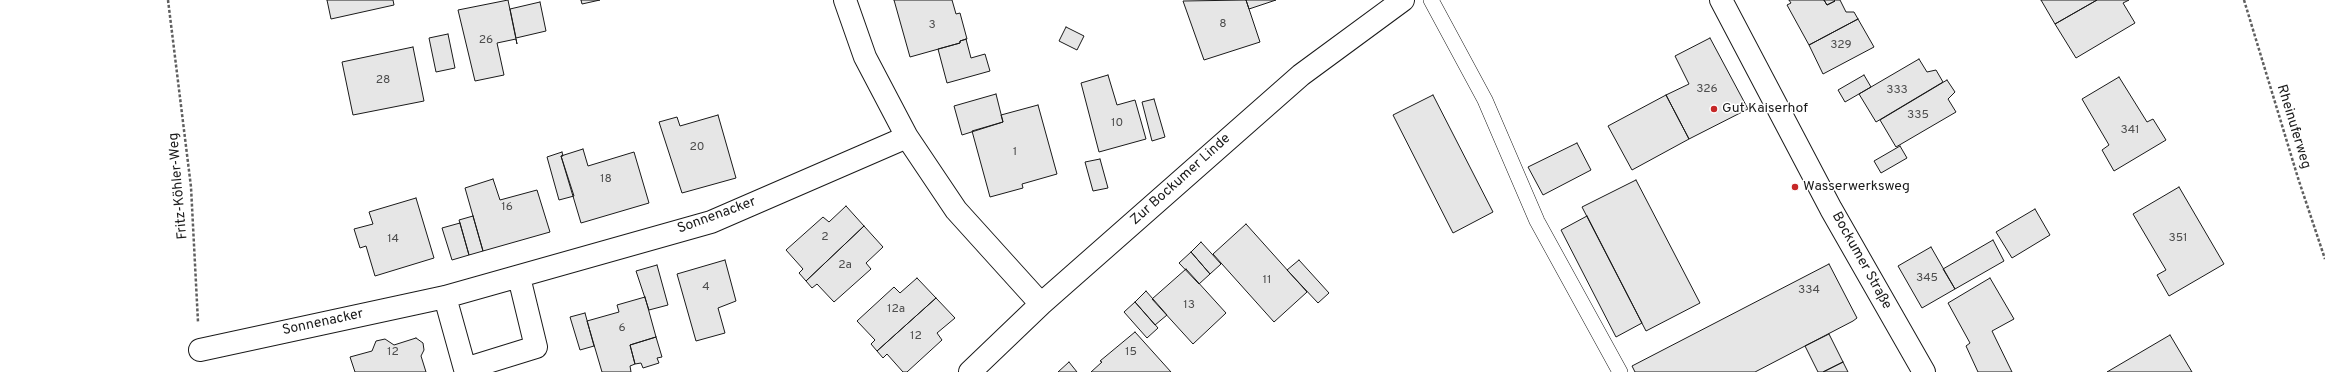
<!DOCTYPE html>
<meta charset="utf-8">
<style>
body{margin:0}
canvas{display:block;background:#fff}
</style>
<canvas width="2325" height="372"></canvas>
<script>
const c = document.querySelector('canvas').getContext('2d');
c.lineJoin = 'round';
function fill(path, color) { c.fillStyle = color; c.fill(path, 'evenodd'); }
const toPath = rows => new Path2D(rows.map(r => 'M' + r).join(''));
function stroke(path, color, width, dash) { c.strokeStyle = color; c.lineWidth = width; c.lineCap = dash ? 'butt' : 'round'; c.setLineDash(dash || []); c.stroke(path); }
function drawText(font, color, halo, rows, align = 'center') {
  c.font = font + ' Overpass,sans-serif'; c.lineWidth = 3; c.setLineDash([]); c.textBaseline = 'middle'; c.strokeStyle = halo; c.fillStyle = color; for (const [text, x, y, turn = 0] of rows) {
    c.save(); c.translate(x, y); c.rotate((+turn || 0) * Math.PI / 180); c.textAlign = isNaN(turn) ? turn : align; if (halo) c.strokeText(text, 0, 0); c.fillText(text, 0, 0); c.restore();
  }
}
const building = toPath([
 [327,0,393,0,394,5,331,19,327,0],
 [508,0,517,44,516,39,497,43,504,75,475,81,458,10,508,0],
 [581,0,600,0,582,4,581,0],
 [894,0,952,0,956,14,960,13,967,39,960,41,960,43,910,57,894,0],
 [1246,0,1276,0,1249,9,1246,0],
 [1246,0,1260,42,1204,60,1183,1,1246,0],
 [1789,0,1824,0,1827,5,1835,1,1834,0,1840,0,1846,12,1854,12,1858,19,1809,45,1787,5,1791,3,1789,0],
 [1824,0,1834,0,1835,1,1827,5,1824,0],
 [2041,0,2097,0,2055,24,2041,0],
 [2097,0,2129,0,2123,3,2135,23,2076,58,2055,24,2097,0],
 [540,2,546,31,516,38,510,9,540,2],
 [1858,19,1874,47,1823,74,1809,45,1858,19],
 [1066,27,1084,36,1077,50,1059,41,1066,27],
 [448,34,455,68,436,72,429,38,448,34],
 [1710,38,1748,109,1689,139,1666,95,1689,84,1675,56,1710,38],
 [966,39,971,58,985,54,990,71,947,83,938,49,960,43,960,41,966,39],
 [413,47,424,101,353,115,342,62,413,47],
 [1919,59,1927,72,1936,70,1943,82,1876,122,1859,94,1919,59],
 [1108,75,1117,105,1135,100,1146,139,1099,152,1081,83,1108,75],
 [1864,75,1871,87,1845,102,1838,90,1864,75],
 [2119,77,2147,122,2153,119,2166,140,2114,171,2102,150,2109,145,2082,99,2119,77],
 [1947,80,1955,92,1948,99,1956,112,1896,147,1880,120,1947,80],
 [996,94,1003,122,962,135,954,106,996,94],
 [1433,95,1493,212,1453,233,1393,115,1433,95],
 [1666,95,1689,139,1632,170,1608,126,1666,95],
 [1154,99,1165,137,1152,141,1142,102,1154,99],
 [1038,105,1057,174,1022,184,1023,188,990,197,972,131,1003,122,1001,115,1038,105],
 [718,115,736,178,682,193,659,122,677,117,680,126,718,115],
 [1577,143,1591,170,1543,195,1528,167,1577,143],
 [1900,146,1907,158,1881,173,1874,161,1900,146],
 [583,149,588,166,634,152,649,203,581,223,561,156,583,149],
 [562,152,563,156,561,156,574,196,559,200,547,157,562,152],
 [1100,159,1108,188,1093,191,1085,162,1100,159],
 [493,179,500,200,537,190,550,232,483,251,465,188,493,179],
 [1636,180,1700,303,1646,331,1582,207,1636,180],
 [2179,187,2224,264,2169,296,2157,275,2166,270,2133,214,2179,187],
 [416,198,434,258,375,276,366,246,360,248,354,229,373,224,369,212,416,198],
 [846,206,864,226,806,281,799,273,803,269,786,250,823,217,829,222,846,206],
 [2035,209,2050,235,2012,258,1996,232,2035,209],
 [473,216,483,251,469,255,459,220,473,216],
 [1587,216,1642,323,1616,337,1561,230,1587,216],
 [460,223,469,255,452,260,442,228,460,223],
 [1246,224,1307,292,1274,322,1213,254,1246,224],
 [864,226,883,247,866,263,871,269,834,302,817,284,812,288,806,281,864,226],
 [1993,240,2004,261,1955,289,1943,269,1993,240],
 [1201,242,1221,264,1210,274,1191,252,1201,242],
 [1931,247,1955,289,1922,308,1898,266,1931,247],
 [1191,252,1210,274,1199,284,1179,263,1191,252],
 [725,260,736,301,718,308,725,333,696,341,677,274,725,260],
 [1299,260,1329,293,1318,303,1287,270,1299,260],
 [1829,264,1857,318,1853,321,1755,372,1635,372,1632,366,1829,264],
 [657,265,668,305,649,310,636,271,657,265],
 [1186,269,1226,313,1193,344,1152,299,1186,269],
 [917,278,936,298,877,351,871,344,875,340,857,321,894,287,900,293,917,278],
 [1990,278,2014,319,1992,331,2012,372,1978,372,1966,346,1970,343,1948,303,1990,278],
 [1146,291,1167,315,1155,325,1135,302,1146,291],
 [645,297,656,337,630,345,635,364,630,366,631,372,602,372,587,321,619,312,617,305,645,297],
 [936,298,955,318,937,333,942,340,907,372,903,372,887,354,883,358,877,351,936,298],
 [1135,302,1158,328,1147,338,1124,312,1135,302],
 [585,313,594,346,580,350,570,317,585,313],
 [1135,332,1171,372,1091,372,1102,362,1100,361,1135,332],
 [1829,334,1843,362,1823,372,1818,372,1805,346,1829,334],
 [2170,335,2192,372,2107,372,2170,335],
 [656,337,662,357,657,358,659,363,643,368,641,363,635,364,630,345,656,337],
 [416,338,423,343,424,350,421,356,426,372,355,372,350,357,372,351,376,341,385,339,394,345,416,338],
 [1069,362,1077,372,1058,372,1069,362],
 [1843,362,1848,372,1823,372,1843,362]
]);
fill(building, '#e6e6e6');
stroke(building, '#1a1a1a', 1);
const service = toPath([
 [1431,0,1485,100,1537,221,1620,372]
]);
const minor = toPath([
 [845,0,865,57,907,137,956,210,1041,304],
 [1721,0,1831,209,1924,372],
 [445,297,465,369,536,347,519,277],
 [200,350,445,297,711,222,907,137],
 [970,372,1041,304,1301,75,1403,0]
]);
stroke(service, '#1a1a1a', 16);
stroke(minor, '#1a1a1a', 24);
stroke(toPath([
 [168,0,191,187,198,322],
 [2244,0,2298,178,2325,259]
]), '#5f5f5f', 2.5, [3, 2]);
stroke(service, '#fff', 15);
stroke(minor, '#fff', 22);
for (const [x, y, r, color] of [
 [1714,109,4,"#c62828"],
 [1795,187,4,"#c62828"]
]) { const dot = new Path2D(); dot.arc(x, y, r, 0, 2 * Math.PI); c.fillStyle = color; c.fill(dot); stroke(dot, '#fff', 1.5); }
drawText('12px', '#4d4d4d', null, [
 ["8",1223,25],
 ["3",932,26],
 ["26",486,41],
 ["329",1841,46],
 ["28",383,81],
 ["326",1707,90],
 ["333",1897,91],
 ["335",1918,116],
 ["10",1117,124],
 ["341",2130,131],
 ["20",697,148],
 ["1",1015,153],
 ["18",606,180],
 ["16",507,208],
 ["2",825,238],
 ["351",2178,239],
 ["14",393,240],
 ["2a",845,266],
 ["345",1927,279],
 ["11",1267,281],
 ["4",706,288],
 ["334",1809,291],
 ["13",1189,306],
 ["12a",896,310],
 ["6",622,329],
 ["12",916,337],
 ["12",393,353],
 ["15",1131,353]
]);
drawText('14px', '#1a1a1a', '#fff', [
 ["Gut Kaiserhof",1722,109],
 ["Wasserwerksweg",1803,187]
], 'left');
drawText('14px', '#1a1a1a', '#fff', [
 ["Rheinuferweg",2293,127,73],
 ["Zur Bockumer Linde",1181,180,-42],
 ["Fritz-Köhler-Weg",179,186,-95],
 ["Sonnenacker",717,216,-20],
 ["Bockumer Straße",1861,261,61],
 ["Sonnenacker",323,323,-12]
]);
</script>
